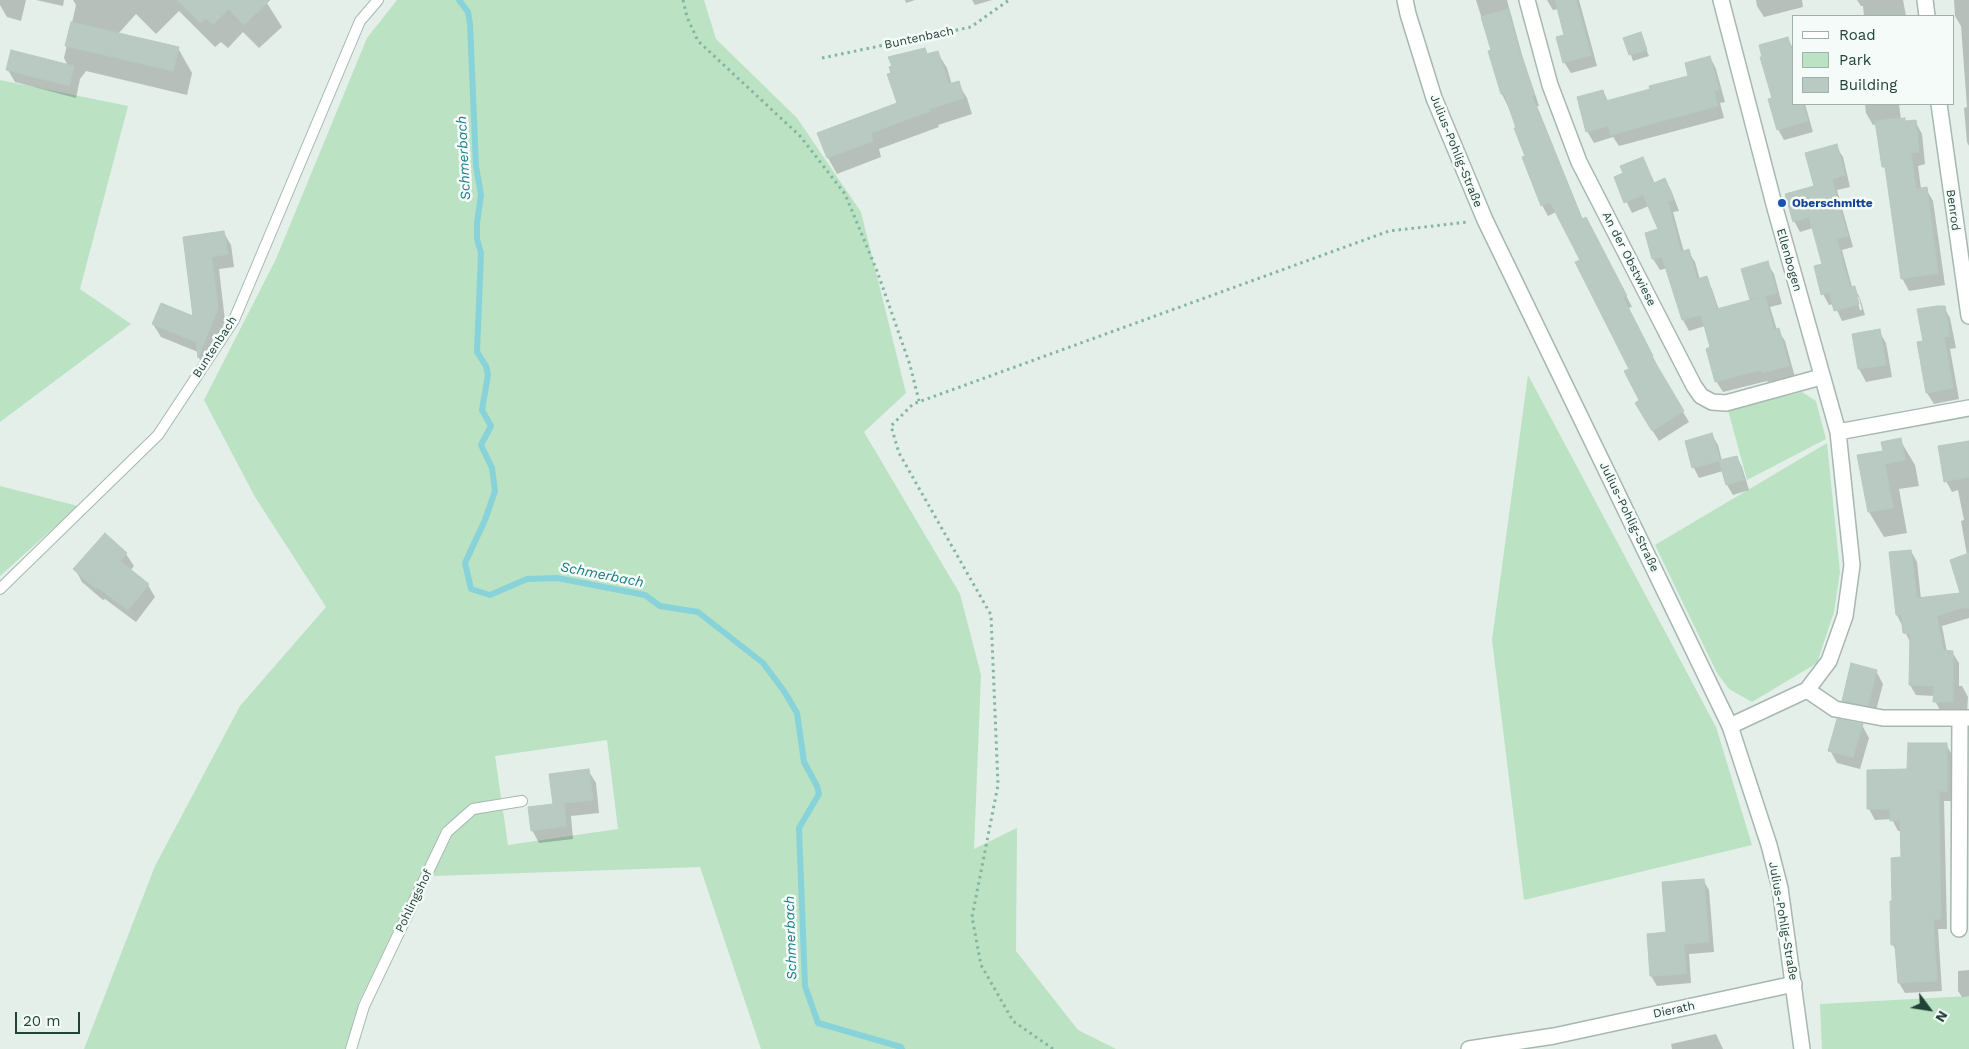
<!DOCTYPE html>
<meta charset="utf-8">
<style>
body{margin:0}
#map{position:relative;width:1969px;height:1049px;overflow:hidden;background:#e4efe9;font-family:"Work Sans",sans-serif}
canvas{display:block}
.legend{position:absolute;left:1792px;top:15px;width:162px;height:90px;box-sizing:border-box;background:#f5fbf8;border:1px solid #a0b1ab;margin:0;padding:6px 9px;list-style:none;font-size:15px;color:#214337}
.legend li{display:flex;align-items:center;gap:10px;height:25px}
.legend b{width:25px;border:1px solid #a0b1ab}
.north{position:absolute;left:1904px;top:984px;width:50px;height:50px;-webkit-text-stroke:4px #f5fbf8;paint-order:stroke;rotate:121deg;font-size:14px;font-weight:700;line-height:20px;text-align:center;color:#214337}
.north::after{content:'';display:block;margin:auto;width:18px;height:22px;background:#214337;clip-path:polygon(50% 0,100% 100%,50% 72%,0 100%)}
.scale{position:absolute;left:15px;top:1012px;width:65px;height:22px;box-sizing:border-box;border:2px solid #214337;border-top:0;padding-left:6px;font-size:15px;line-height:18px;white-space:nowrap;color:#214337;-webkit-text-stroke:4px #f5fbf8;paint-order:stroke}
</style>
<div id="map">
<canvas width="1969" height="1049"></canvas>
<ul class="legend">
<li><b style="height:6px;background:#fff"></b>Road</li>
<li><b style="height:14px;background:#bbe2c2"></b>Park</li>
<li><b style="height:14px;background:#b9cac2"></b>Building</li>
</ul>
<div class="north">N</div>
<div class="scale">20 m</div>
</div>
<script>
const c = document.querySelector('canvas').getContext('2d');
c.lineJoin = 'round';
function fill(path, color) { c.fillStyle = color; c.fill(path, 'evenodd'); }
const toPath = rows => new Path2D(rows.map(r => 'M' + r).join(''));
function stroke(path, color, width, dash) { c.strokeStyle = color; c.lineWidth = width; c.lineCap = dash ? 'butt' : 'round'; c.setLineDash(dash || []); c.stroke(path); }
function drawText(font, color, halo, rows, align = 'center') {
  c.font = font + ' "Work Sans",sans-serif'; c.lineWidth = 5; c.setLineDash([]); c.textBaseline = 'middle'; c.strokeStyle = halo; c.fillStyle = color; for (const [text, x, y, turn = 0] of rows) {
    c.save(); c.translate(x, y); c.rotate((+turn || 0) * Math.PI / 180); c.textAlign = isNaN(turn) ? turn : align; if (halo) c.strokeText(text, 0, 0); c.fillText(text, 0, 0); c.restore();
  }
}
fill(toPath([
 [397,0,704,0,716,39,797,118,861,212,906,393,864,432,960,594,981,675,974,849,1017,828,1016,951,1078,1030,1116,1049,761,1049,700,867,434,876,426,864,359,1002,345,1049,84,1049,155,866,240,706,326,607,255,497,204,400,276,259,367,38],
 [607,740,618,829,508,845,495,756],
 [0,80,128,106,80,289,131,324,0,422],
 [1528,375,1716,727,1752,845,1524,900,1492,640],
 [1802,392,1816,401,1826,439,1747,480,1728,410],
 [1827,443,1840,572,1834,612,1817,663,1752,702,1729,689,1717,673,1655,545],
 [0,486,78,506,0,576],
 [1969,996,1969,1049,1822,1049,1820,1004]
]), '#bbe2c2');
fill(toPath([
 [0,0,26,0,21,21,7,17,0,5],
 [36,0,64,0,63,6],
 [73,0,265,0,282,27,259,48,243,32,228,48,221,42,215,47,179,11,156,34,136,14,118,34,178,48,192,73,187,95,86,71,80,79,76,98,15,82,8,70,68,66,64,58,76,5],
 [905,0,915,0,906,3],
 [972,0,992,0,975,5],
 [1476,0,1507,0,1522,55,1539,106,1537,106,1583,220,1592,229,1632,307,1628,308,1658,367,1657,368,1689,422,1659,441,1636,404,1641,401,1631,369,1581,261,1556,212,1548,216,1542,205,1518,128,1502,94,1489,52,1492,51],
 [1547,0,1579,0,1597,66,1571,73,1564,62,1565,36,1558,9,1553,10],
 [1756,0,1802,0,1803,7,1764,17,1757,6],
 [1857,0,1903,0,1906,16,1864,16,1863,6,1861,6],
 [1954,0,1969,0,1969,146,1967,142,1964,108,1967,107,1961,26,1955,16],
 [1640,34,1649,56,1633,61,1625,38],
 [1787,38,1793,48,1793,104,1805,104,1813,132,1784,140,1778,129,1773,98],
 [924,50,928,55,937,52,947,68,952,85,958,83,967,98,972,114,938,125,939,127,879,149,881,157,837,174,828,158,819,134,898,103],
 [1710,57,1716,69,1725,102,1720,103,1724,118,1619,146,1613,137,1594,143,1587,131,1603,91,1608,101,1651,90,1689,76],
 [1865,104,1899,104,1901,120,1906,123,1915,121,1922,134,1925,164,1918,166,1921,189,1926,189,1933,201,1945,285,1909,291,1902,278,1888,174,1884,167,1877,124,1873,125,1866,113],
 [1836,146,1843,157,1850,187,1837,190,1853,247,1842,250,1852,287,1854,287,1860,298,1865,315,1842,321,1834,304,1829,305,1823,294,1823,265,1813,228,1800,232,1794,221,1815,187],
 [1856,297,1859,297,1862,310,1860,310],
 [1643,159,1655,184,1665,180,1671,190,1679,211,1673,212,1684,252,1688,251,1695,262,1700,280,1706,278,1712,289,1719,310,1752,301,1767,263,1774,274,1782,304,1770,307,1777,330,1778,330,1785,341,1795,377,1770,384,1767,381,1723,392,1716,381,1712,348,1705,326,1689,331,1683,320,1667,268,1660,270,1653,259,1646,233,1659,230,1649,206,1632,213,1615,178,1625,174],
 [224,233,231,245,234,267,219,269,225,321,205,369,199,358,198,352,161,337,153,324,194,318,185,239],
 [1944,307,1950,318,1956,348,1950,349,1959,399,1934,404,1927,393,1924,342],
 [1879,331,1886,343,1892,377,1866,382,1859,369,1853,335],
 [1712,435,1718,445,1722,461,1737,457,1742,467,1749,490,1733,495,1727,485,1723,471,1699,478,1694,468,1686,442],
 [1900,440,1915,465,1919,486,1899,489,1907,533,1884,537,1869,512,1884,452],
 [1969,442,1969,618,1942,626,1947,652,1952,652,1959,663,1959,686,1962,686,1968,697,1967,713,1941,712,1935,701,1935,696,1916,695,1910,685,1911,644,1897,615,1911,551,1917,562,1921,599,1962,594,1967,555,1961,521,1964,520,1958,490,1952,492,1946,481],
 [126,554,134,566,130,571,148,585,155,597,136,622,105,599,103,600,82,582,75,569],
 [1876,671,1883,684,1874,718,1850,713,1843,701],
 [1862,725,1869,738,1860,769,1837,763,1830,750],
 [1946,744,1952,755,1952,801,1944,801,1947,929,1938,929,1942,991,1905,993,1899,983,1897,952,1893,945,1892,902,1893,902,1902,858,1901,831,1898,831,1892,819,1875,820,1869,809,1868,771,1909,771],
 [588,770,596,783,599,813,571,816,573,839,539,843,532,830],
 [1703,880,1709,890,1714,952,1689,954,1691,983,1657,986,1651,976,1667,934],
 [1969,970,1969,996,1962,997,1958,991,1958,971],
 [1716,1034,1723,1049,1672,1049,1671,1044]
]), '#0003');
stroke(toPath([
 [459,0,468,12,470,24,476,166,481,195,477,223,477,239,481,253,477,352,486,366,488,375,482,410,491,426,481,445,492,468,495,491,485,520,465,563,471,589,490,595,527,579,557,578,645,595,660,606,698,612,763,663,784,691,797,713,804,762,817,786,819,794,799,828,805,986,818,1023,901,1047,902,1049]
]), '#87d3d9', 6);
const building = toPath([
 [177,0,270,0,244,25,229,9,213,24,206,18,200,23,177,0],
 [1555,0,1576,0,1591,55,1563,63,1556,37,1564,35,1555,0],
 [1508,9,1517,43,1534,95,1532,96,1582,219,1586,217,1627,296,1623,297,1653,356,1652,357,1684,411,1652,431,1635,403,1639,400,1624,371,1629,369,1575,262,1580,260,1550,202,1541,206,1522,157,1525,156,1514,128,1516,128,1504,93,1501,94,1488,51,1491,50,1481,17,1508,9],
 [71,22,179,47,173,71,65,46,71,22],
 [1641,32,1647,50,1629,55,1623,38,1641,32],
 [1788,37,1793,55,1793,104,1803,104,1808,121,1777,130,1768,99,1772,98,1760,57,1762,57,1759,45,1788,37],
 [925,48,927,54,938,51,949,84,959,81,964,98,930,109,930,111,871,133,873,141,827,158,817,133,897,103,887,74,891,73,889,67,892,66,888,57,925,48],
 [11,50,74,66,69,86,6,70,11,50],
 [1710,56,1719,90,1714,91,1718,106,1611,135,1608,126,1586,132,1577,97,1603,90,1606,101,1650,89,1649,86,1688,76,1685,63,1710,56],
 [1905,118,1905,121,1916,120,1919,152,1911,153,1916,189,1927,187,1938,273,1901,279,1885,167,1882,167,1875,121,1905,118],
 [1837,144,1845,175,1832,179,1848,236,1837,239,1850,287,1855,286,1859,304,1834,311,1829,292,1821,295,1814,266,1822,264,1809,217,1793,222,1785,194,1814,186,1805,153,1837,144],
 [1643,157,1654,183,1665,178,1674,200,1668,201,1681,252,1689,249,1697,279,1707,276,1717,309,1765,296,1774,330,1779,328,1789,366,1762,373,1761,370,1715,382,1706,349,1710,347,1701,315,1682,320,1662,257,1652,259,1645,233,1658,229,1643,195,1624,203,1614,177,1623,173,1620,166,1643,157],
 [224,231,228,254,212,257,218,308,198,358,196,342,152,324,161,303,193,316,183,237,224,231],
 [1768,261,1777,293,1750,300,1741,269,1768,261],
 [1937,306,1945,306,1950,336,1944,337,1953,388,1926,393,1917,342,1923,341,1917,309,1937,306],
 [1880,329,1886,365,1858,369,1852,334,1880,329],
 [1712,433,1720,460,1737,456,1744,480,1726,485,1719,461,1692,468,1685,441,1712,433],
 [1901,438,1905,460,1885,464,1893,508,1868,512,1857,455,1883,451,1881,442,1901,438],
 [1969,441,1969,477,1944,482,1938,446,1969,441],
 [105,533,127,553,120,561,149,584,128,610,97,587,96,589,73,569,105,533],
 [1911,550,1917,598,1960,593,1950,560,1969,553,1969,608,1965,609,1964,607,1937,616,1943,650,1953,651,1953,702,1933,702,1934,686,1909,685,1910,634,1903,633,1901,615,1896,615,1889,552,1911,550],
 [1851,663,1877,670,1868,706,1842,701,1851,663],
 [1837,719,1863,724,1853,757,1828,751,1837,719],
 [1908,743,1947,743,1947,791,1939,791,1941,919,1933,919,1937,981,1898,983,1895,945,1891,945,1890,901,1892,901,1891,858,1901,857,1900,820,1890,821,1890,809,1867,809,1867,770,1907,769,1908,743],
 [589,769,593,800,564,803,566,826,531,831,528,807,553,804,549,774,589,769],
 [1704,879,1709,942,1684,944,1686,974,1650,976,1647,934,1666,932,1662,882,1704,879]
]);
fill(building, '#b9cac2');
stroke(building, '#b6c9c0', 1);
const service = toPath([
 [0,589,158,435,234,320,360,21,378,0],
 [351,1049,364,1006,447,832,473,809,522,801]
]);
const minor = toPath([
 [1527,0,1550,85,1579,162,1694,386,1701,396,1712,402,1726,403,1821,377],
 [1721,0,1775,208,1838,432,1852,565,1845,616,1829,661,1807,690,1730,726],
 [1925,0,1927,16],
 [1939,104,1969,316],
 [1838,432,1969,408],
 [1807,690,1835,709,1883,718,1960,718],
 [1959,929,1960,718,1969,718],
 [1469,1049,1554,1036,1794,984]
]);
const tertiary = toPath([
 [1405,0,1408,14,1434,98,1485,220,1730,726,1769,845,1780,888,1802,1049]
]);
stroke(service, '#a6b8b0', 12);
stroke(minor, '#a6b8b0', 18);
stroke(tertiary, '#a6b8b0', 18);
stroke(toPath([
 [683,0,687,17,698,41,800,136,845,194,877,271,910,365,919,401],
 [822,58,971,27,1009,0],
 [1053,1049,1013,1021,981,965,972,917,998,785,991,615,899,453,891,426,913,404,1389,231,1467,222]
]), '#82b6a1', 3, [2.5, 4]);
stroke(service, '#fff', 10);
stroke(minor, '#fff', 15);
stroke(tertiary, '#fff', 15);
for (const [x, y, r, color] of [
 [1782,203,5,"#1a4fb4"]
]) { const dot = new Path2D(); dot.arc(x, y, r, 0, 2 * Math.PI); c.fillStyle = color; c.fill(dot); stroke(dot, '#f5fbf8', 2); }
drawText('12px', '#214337', '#f5fbf8', [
 ["Buntenbach",919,38,-12],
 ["Julius-Pohlig-Straße",1456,151,68],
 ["Benrod",1953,210,82],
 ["An der Obstwiese",1629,259,63],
 ["Ellenbogen",1789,260,74],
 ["Buntenbach",215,347,-57],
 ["Julius-Pohlig-Straße",1629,517,64],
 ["Pohlingshof",414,901,-64],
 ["Julius-Pohlig-Straße",1783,921,80],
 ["Dierath",1674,1010,-12]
]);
drawText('bold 12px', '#164399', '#f5fbf8', [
 ["Oberschmitte",1792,203]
], 'left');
drawText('italic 14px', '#147d86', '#f5fbf8', [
 ["Schmerbach",464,158,-93],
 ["Schmerbach",602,575,11],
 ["Schmerbach",791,938,-92]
]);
</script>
